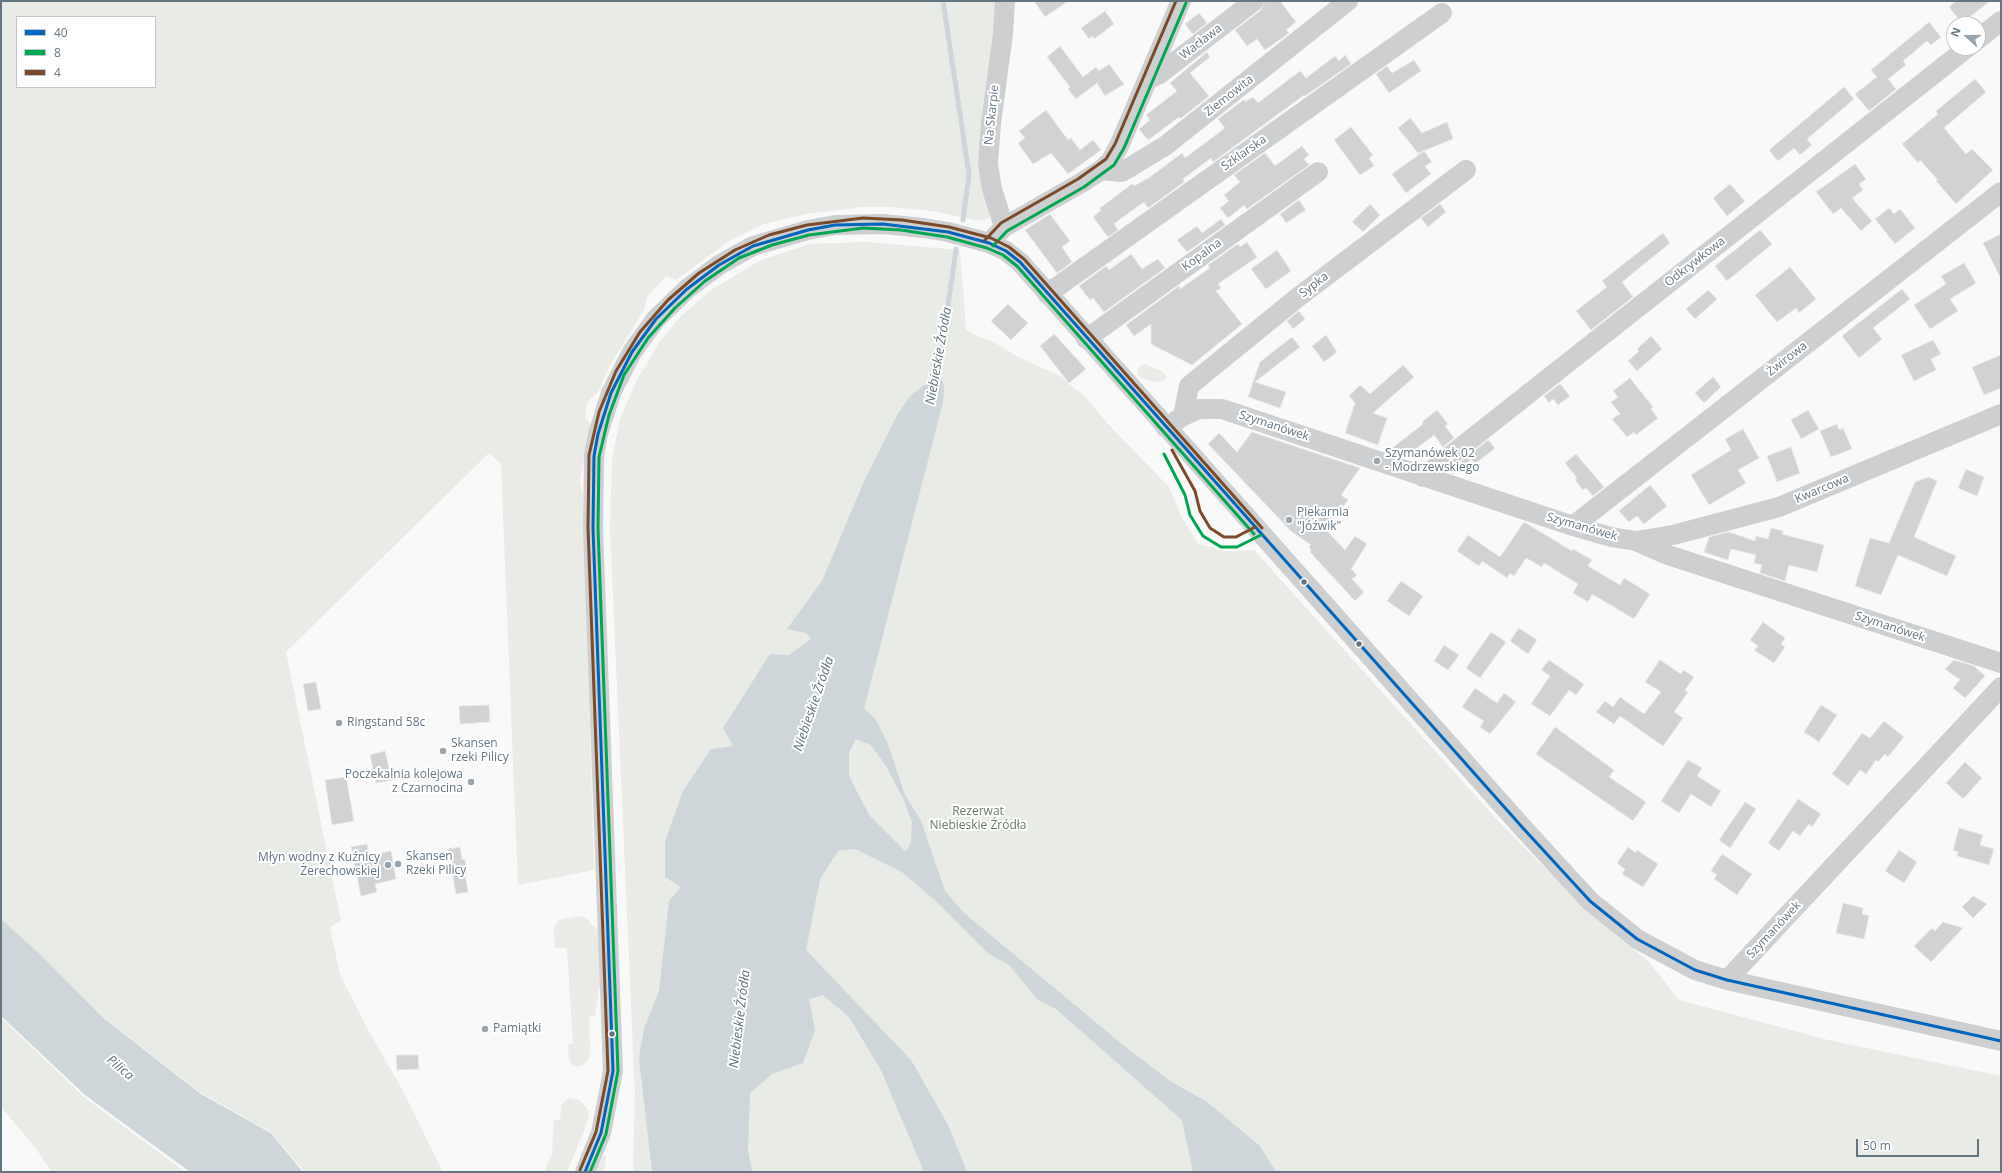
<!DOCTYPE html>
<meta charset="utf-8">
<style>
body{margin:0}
#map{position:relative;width:2002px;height:1173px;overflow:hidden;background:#f9f9f9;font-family:"Open Sans",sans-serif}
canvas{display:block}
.frame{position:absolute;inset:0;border:2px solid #657683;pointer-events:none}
.legend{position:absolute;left:16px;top:16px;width:140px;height:72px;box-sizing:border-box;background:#fff;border:1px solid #c1c8cd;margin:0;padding:5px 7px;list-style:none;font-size:12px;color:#657683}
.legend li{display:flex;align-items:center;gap:8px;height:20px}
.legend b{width:20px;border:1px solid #c1c8cd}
.north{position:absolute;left:1946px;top:16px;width:40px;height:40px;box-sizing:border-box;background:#fff;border:1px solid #c1c8cd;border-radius:50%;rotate:291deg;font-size:11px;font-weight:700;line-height:16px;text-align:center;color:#657683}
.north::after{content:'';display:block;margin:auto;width:14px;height:18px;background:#99a4ac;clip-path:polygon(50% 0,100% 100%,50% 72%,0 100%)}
.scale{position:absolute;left:1856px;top:1139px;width:123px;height:18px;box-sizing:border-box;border:2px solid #657683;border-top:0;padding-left:5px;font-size:12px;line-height:14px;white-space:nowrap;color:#657683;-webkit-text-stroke:3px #fff;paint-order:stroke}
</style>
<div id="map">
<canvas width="2002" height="1173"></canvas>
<div class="frame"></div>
<ul class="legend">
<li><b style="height:5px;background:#0065bd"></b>40</li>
<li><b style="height:5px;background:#00a651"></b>8</li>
<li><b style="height:5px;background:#7a4b2a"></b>4</li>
</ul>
<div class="north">N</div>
<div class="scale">50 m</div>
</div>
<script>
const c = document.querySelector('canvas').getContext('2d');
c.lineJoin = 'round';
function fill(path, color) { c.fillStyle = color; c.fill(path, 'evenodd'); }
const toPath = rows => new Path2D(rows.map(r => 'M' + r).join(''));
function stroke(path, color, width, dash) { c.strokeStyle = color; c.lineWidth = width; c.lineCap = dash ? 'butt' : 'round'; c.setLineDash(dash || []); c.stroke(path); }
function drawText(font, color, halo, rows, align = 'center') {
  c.font = font + ' "Open Sans",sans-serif'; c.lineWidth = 4; c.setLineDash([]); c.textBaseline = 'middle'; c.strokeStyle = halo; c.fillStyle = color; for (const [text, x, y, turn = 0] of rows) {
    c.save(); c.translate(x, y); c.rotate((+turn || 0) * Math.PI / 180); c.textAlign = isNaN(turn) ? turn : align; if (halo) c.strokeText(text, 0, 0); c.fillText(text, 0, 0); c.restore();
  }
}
fill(toPath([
 [1,1,1000,1,990,217,984,220,976,220,932,211,892,207,862,207,806,214,764,224,729,241,676,280,666,276,647,297,644,310,610,365,598,392,587,402,585,418,590,423,580,481,583,495,594,870,518,885,501,464,489,453,286,652,341,921,330,927,340,975,367,1028,402,1089,443,1172,305,1172,271,1132,201,1093,107,1020,39,953,1,919],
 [17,17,155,17,155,87,17,87],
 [865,242,960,250,966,330,981,338,992,341,1018,357,1062,377,1075,389,1084,395,1108,424,1169,487,1181,516,1198,544,1224,551,1254,550,1500,823,1595,918,1649,962,1679,1000,1828,1040,2001,1076,2001,1172,633,1172,635,1094,610,529,612,460,620,419,637,380,660,341,681,316,711,290,761,260,810,244],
 [1145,364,1163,372,1166,376,1165,380,1156,382,1143,379,1139,376,1137,370,1140,366],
 [579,916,586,918,600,933,602,971,595,1016,589,1017,590,1052,588,1060,583,1065,577,1067,573,1065,569,1060,568,1044,573,1043,567,948,555,948,554,931,555,925,559,920],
 [1,1018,84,1097,185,1172,52,1172,34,1146,1,1107],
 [568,1098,579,1100,587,1108,589,1114,586,1126,567,1172,544,1172,552,1154,554,1120,560,1120,562,1104],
 [604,1155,606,1156,604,1172,596,1172]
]), '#e8ebe6');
fill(toPath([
 [935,378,941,378,944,386,943,402,864,709,875,718,887,742,905,795,921,821,945,891,964,913,1123,1045,1170,1081,1207,1102,1260,1146,1276,1172,1193,1172,1182,1120,1056,1009,1038,1000,1009,965,989,954,938,903,902,872,855,849,838,851,820,879,806,950,911,1060,948,1125,967,1172,924,1172,881,1070,849,1017,823,995,809,999,815,1030,803,1063,772,1074,750,1093,748,1150,752,1172,652,1172,639,1058,644,1029,659,991,669,901,681,887,665,877,665,841,683,791,711,749,733,746,723,728,770,654,789,655,811,639,806,633,787,629,822,581,865,479,897,415,911,395,925,385,932,383],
 [856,739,871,745,886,766,903,798,912,822,911,842,906,852,869,815,849,776,849,752],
 [1,919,39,953,106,1020,201,1094,271,1133,303,1172,190,1172,85,1095,1,1016]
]), '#ced6d9');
stroke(toPath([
 [943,1,969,174,963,220],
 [937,384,956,249]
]), '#ced6d9', 5);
const building = toPath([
 [1034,1,1068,1,1045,17,1034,1],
 [1265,1,1280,1,1296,22,1286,30,1289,33,1265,50,1257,39,1247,46,1235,30,1261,10,1265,1],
 [1956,1,1990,1,1962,23,1949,7,1956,1],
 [1105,11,1114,24,1094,39,1093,36,1089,39,1081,28,1105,11],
 [1199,13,1207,23,1193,34,1185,24,1199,13],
 [1929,22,1941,37,1931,45,1927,41,1903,61,1906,65,1888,79,1896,89,1869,111,1855,94,1877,77,1871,70,1929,22],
 [1060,46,1083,77,1096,67,1099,71,1109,64,1124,84,1105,96,1097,83,1076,99,1068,89,1070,87,1047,57,1060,46],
 [1207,52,1210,57,1190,73,1209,96,1180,119,1179,117,1148,140,1139,129,1150,120,1146,115,1177,91,1170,83,1207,52],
 [1345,55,1351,64,1305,96,1304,95,1213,162,1211,158,1183,179,1184,182,1151,206,1148,208,1144,202,1127,214,1114,224,1118,230,1108,237,1093,217,1101,210,1100,208,1132,184,1134,186,1150,177,1182,153,1185,158,1225,128,1218,119,1245,99,1245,102,1253,97,1258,103,1300,71,1306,78,1335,56,1339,61,1345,55],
 [1414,60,1421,71,1389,93,1376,74,1387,66,1392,73,1414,60],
 [1975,79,1986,92,1944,128,1966,154,1972,149,1993,170,1956,204,1936,181,1938,180,1920,160,1918,163,1902,144,1938,114,1936,111,1975,79],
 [1844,87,1854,99,1807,139,1812,145,1800,155,1794,148,1778,161,1769,150,1844,87],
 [1046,110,1068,140,1071,138,1080,150,1093,140,1101,150,1068,174,1051,153,1033,164,1018,143,1025,138,1019,131,1046,110],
 [1410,118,1422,133,1447,122,1453,139,1418,153,1398,128,1410,118],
 [1351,127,1373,155,1369,158,1374,166,1360,175,1334,140,1351,127],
 [1302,146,1309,155,1304,159,1309,165,1247,209,1244,205,1228,218,1220,208,1229,201,1224,195,1240,182,1234,175,1265,153,1275,166,1302,146],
 [1424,151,1432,162,1425,166,1431,174,1406,193,1392,174,1424,151],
 [1855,164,1866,179,1859,184,1863,190,1852,198,1872,221,1861,231,1841,208,1833,214,1816,192,1855,164],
 [1730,184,1745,201,1727,216,1713,198,1730,184],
 [1299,200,1306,210,1286,223,1280,214,1299,200],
 [1370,204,1380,215,1363,232,1352,222,1370,204],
 [1440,204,1446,212,1428,227,1421,218,1440,204],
 [1889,208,1894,214,1900,209,1915,228,1895,244,1875,219,1889,208],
 [1050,214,1070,241,1062,247,1072,262,1057,273,1025,230,1050,214],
 [1221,219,1225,225,1187,252,1177,240,1197,226,1202,233,1221,219],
 [1760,230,1772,244,1727,281,1715,266,1760,230],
 [1663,233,1670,243,1622,282,1633,297,1591,330,1576,311,1607,287,1602,281,1663,233],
 [2001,234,2001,279,1983,243,2001,234],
 [1247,242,1257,257,1218,284,1221,288,1216,291,1242,324,1192,365,1151,344,1151,324,1134,336,1126,325,1179,286,1180,289,1210,268,1208,265,1238,244,1240,247,1247,242],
 [1277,250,1291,271,1266,289,1251,269,1277,250],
 [1131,254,1142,269,1158,259,1165,268,1104,312,1093,298,1090,300,1079,286,1106,266,1109,270,1131,254],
 [1964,263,1976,283,1950,299,1958,311,1930,329,1914,305,1946,284,1941,276,1964,263],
 [1790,267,1816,299,1799,313,1796,308,1777,322,1755,295,1790,267],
 [1902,289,1910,299,1873,328,1882,339,1859,358,1842,336,1902,289],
 [1708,290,1717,299,1695,319,1686,309,1708,290],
 [1008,304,1028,323,1011,340,991,321,1008,304],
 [1299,311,1305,319,1293,329,1287,321,1299,311],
 [1054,334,1086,369,1069,383,1040,346,1054,334],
 [1326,335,1337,352,1324,362,1312,346,1326,335],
 [1651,336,1662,349,1637,371,1628,361,1639,351,1637,349,1651,336],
 [1292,337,1300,347,1255,382,1286,392,1280,408,1248,397,1260,362,1292,337],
 [1933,340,1941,354,1931,359,1936,370,1914,381,1901,355,1933,340],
 [2001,355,2001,388,1984,395,1972,367,2001,355],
 [1403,365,1414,377,1373,413,1387,418,1378,445,1345,433,1355,403,1349,396,1360,385,1370,394,1403,365],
 [1713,377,1721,387,1704,403,1695,393,1713,377],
 [1630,378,1653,407,1651,409,1658,418,1636,435,1634,432,1627,437,1612,419,1620,414,1611,402,1618,397,1613,391,1630,378],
 [1560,384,1570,396,1558,405,1553,399,1549,403,1544,396,1560,384],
 [1437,410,1448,424,1445,426,1454,438,1443,447,1434,435,1408,455,1391,449,1423,424,1422,422,1437,410],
 [1808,410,1819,429,1801,439,1791,420,1808,410],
 [1837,424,1839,430,1843,428,1852,449,1831,457,1820,431,1837,424],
 [1743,429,1759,458,1738,470,1746,483,1709,505,1691,475,1731,450,1725,439,1743,429],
 [1252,432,1360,468,1341,495,1348,500,1326,530,1345,550,1355,536,1367,544,1351,569,1357,575,1352,579,1364,592,1355,601,1310,552,1311,550,1309,547,1311,545,1292,532,1208,444,1219,433,1237,452,1252,432],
 [1488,440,1495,448,1475,464,1471,459,1453,474,1448,472,1488,440],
 [1791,447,1800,473,1777,482,1767,456,1791,447],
 [1576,454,1604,487,1593,496,1586,488,1583,490,1575,480,1577,478,1565,463,1576,454],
 [1966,469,1984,477,1977,496,1958,488,1966,469],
 [1929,477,1937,481,1914,537,1956,556,1947,576,1898,555,1881,595,1855,586,1870,538,1889,543,1915,482,1929,477],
 [1650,485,1667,506,1644,524,1637,516,1629,522,1619,511,1650,485],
 [1524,522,1572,551,1573,549,1592,560,1588,566,1620,585,1624,578,1650,594,1634,619,1592,594,1588,602,1573,593,1578,584,1544,563,1542,567,1526,558,1514,576,1510,573,1507,578,1482,561,1479,566,1457,551,1468,535,1500,557,1524,522],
 [1771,528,1783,531,1782,534,1824,545,1817,572,1789,565,1785,581,1760,573,1762,565,1754,563,1756,555,1731,549,1728,560,1704,552,1709,537,1729,532,1755,541,1756,536,1768,539,1771,528],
 [1401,581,1423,596,1409,616,1387,601,1401,581],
 [1763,622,1785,638,1781,644,1785,647,1774,663,1754,650,1758,646,1750,640,1763,622],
 [1519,628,1537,640,1528,654,1510,641,1519,628],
 [1491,632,1506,642,1480,678,1466,668,1491,632],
 [1444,645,1459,655,1448,670,1434,661,1444,645],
 [1549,660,1584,684,1576,695,1569,690,1550,716,1531,704,1550,676,1541,670,1549,660],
 [1660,660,1681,674,1683,670,1694,677,1685,690,1688,692,1674,712,1683,718,1663,746,1620,716,1614,724,1596,712,1605,701,1613,707,1620,697,1644,714,1661,692,1645,682,1660,660],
 [1954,660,1974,666,1985,676,1965,698,1953,688,1960,680,1945,669,1954,660],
 [316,682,321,709,308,711,303,684,316,682],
 [1475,688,1497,703,1504,693,1516,702,1490,734,1480,727,1484,721,1462,707,1475,688],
 [489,705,490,722,460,724,459,706,489,705],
 [1821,705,1837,715,1819,742,1804,732,1821,705],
 [1884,721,1904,737,1888,757,1885,754,1878,762,1876,760,1866,774,1860,770,1848,786,1832,774,1862,733,1870,738,1884,721],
 [1555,727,1614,770,1609,777,1646,802,1633,821,1536,754,1555,727],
 [385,751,392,780,376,783,370,755,385,751],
 [1688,760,1702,768,1697,776,1721,791,1711,807,1691,794,1679,813,1661,801,1688,760],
 [1965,762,1982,778,1963,799,1946,783,1965,762],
 [346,777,354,821,332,825,325,780,346,777],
 [1798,799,1821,814,1812,827,1809,824,1800,836,1793,831,1779,851,1768,843,1798,799],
 [1745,802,1756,809,1730,848,1719,840,1745,802],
 [1959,828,1983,835,1980,845,1994,849,1989,865,1957,856,1958,852,1953,850,1959,828],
 [367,844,369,855,391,851,396,879,375,884,377,892,361,896,351,847,367,844],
 [460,847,462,860,465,859,467,874,465,874,468,892,456,894,448,849,460,847],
 [1628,847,1636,853,1637,850,1658,864,1643,887,1622,874,1625,869,1617,863,1628,847],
 [1899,850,1917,862,1904,883,1885,871,1899,850],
 [1722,854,1752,874,1737,895,1714,879,1717,875,1711,871,1722,854],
 [1973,896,1987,904,1973,918,1962,907,1973,896],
 [1843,903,1863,908,1862,914,1869,916,1864,939,1836,933,1843,903],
 [1943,922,1963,928,1931,962,1914,946,1932,928,1935,931,1943,922],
 [396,1055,418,1055,419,1069,397,1070,396,1055]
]);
fill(building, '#d0d2d3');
stroke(building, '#e8e8e8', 1);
stroke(toPath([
 [1978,39,2001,21],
 [1147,80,1158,75,1254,1],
 [1101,170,1122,172,1165,146,1348,1],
 [1004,227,992,189,988,164,991,123,1003,34,1005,1],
 [989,243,1004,227,1081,183,1101,170,1110,162,1119,146,1181,1],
 [1047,294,1442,13],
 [1086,339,1318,172],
 [1183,416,1189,386,1297,298,1466,170],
 [1166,428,1183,416,1199,409,1222,409,1573,526,1611,537,1636,541,1668,555,2001,663],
 [1423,477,1967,48],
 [1573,526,2001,192],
 [1636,541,1673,535,1779,507,2001,414],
 [1727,980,2001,687],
 [585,1172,601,1133,613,1071,593,528,594,456,598,434,611,393,632,352,656,319,687,289,719,265,753,246,808,230,835,225,883,224,924,228,948,232,989,243,1006,251,1020,262,1522,827,1590,901,1637,939,1695,970,1727,980,2001,1041]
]), '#cecfd0', 20);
stroke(toPath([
 [585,1172,601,1133,613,1071,593,528,594,456,598,434,611,393,632,352,656,319,687,289,719,265,753,246,808,230,835,225,883,224,948,232,989,243,1006,251,1020,262,1522,827,1590,901,1637,939,1695,970,1727,980,2001,1041]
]), '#0065bd', 3);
stroke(toPath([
 [993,246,1007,231,1084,187,1114,165,1124,148,1186,3],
 [1164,454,1185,495,1190,515,1203,536,1221,547,1237,547,1261,535],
 [590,1172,606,1134,618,1071,598,528,599,457,609,415,624,375,648,338,675,308,705,281,739,258,772,245,809,235,863,228,901,230,947,237,987,248,1003,255,1017,266,1254,534]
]), '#00a651', 3);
stroke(toPath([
 [985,240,1001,223,1078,179,1106,159,1115,144,1176,1],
 [1172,450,1195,491,1200,511,1210,528,1224,537,1236,537,1255,527],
 [580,1170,596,1132,608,1071,588,528,589,455,599,412,616,371,640,332,668,300,699,273,735,250,769,235,807,225,863,218,902,220,949,227,991,238,1009,247,1024,259,1262,528]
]), '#7a4b2a', 3);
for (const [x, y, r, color] of [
 [1377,461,4,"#99a4ac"],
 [1289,520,4,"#99a4ac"],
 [1304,582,3.5,"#657683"],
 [1359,644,3.5,"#657683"],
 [339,723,4,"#99a4ac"],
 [443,751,4,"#99a4ac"],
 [471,782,4,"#99a4ac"],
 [398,864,4,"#99a4ac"],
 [388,865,4,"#99a4ac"],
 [485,1029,4,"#99a4ac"],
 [612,1034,3.5,"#657683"]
]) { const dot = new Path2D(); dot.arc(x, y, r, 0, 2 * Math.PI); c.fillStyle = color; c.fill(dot); stroke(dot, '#fff', 1.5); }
drawText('12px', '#657683', '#fff', [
 ["Wacława",1201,42,-38],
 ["Ziemowita",1229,96,-38],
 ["Na Skarpie",992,115,-84],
 ["Szklarska",1244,153,-35],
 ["Kopalna",1202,255,-36],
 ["Odkrywkowa",1695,262,-38],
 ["Sypka",1314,285,-37],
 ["Żwirowa",1787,359,-38],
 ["Szymanówek",1274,426,18],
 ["Kwarcowa",1822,489,-23],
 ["Szymanówek",1582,527,16],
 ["Szymanówek",1890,627,18],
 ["Szymanówek",1774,930,-47]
]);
drawText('12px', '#657683', '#fff', [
 ["Szymanówek 02",1385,454],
 ["- Modrzewskiego",1385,468],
 ["Piekarnia",1297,513],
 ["\"Jóźwik\"",1297,527],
 ["Ringstand 58c",347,723],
 ["Skansen",451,744],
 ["rzeki Pilicy",451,758],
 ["Poczekalnia kolejowa",463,775,"right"],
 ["z Czarnocina",463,789,"right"],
 ["Skansen",406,857],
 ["Rzeki Pilicy",406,871],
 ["Młyn wodny z Kuźnicy",380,858,"right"],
 ["Żerechowskiej",380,872,"right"],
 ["Pamiątki",493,1029]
], 'left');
drawText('12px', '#687a64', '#fff', [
 ["Rezerwat",978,812],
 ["Niebieskie Źródła",978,826]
]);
drawText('italic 13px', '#60757c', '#fff', [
 ["Niebieskie Źródła",939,356,-80],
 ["Niebieskie Źródła",814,704,-71],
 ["Niebieskie Źródła",740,1019,-83],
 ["Pilica",120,1068,40]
]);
</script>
